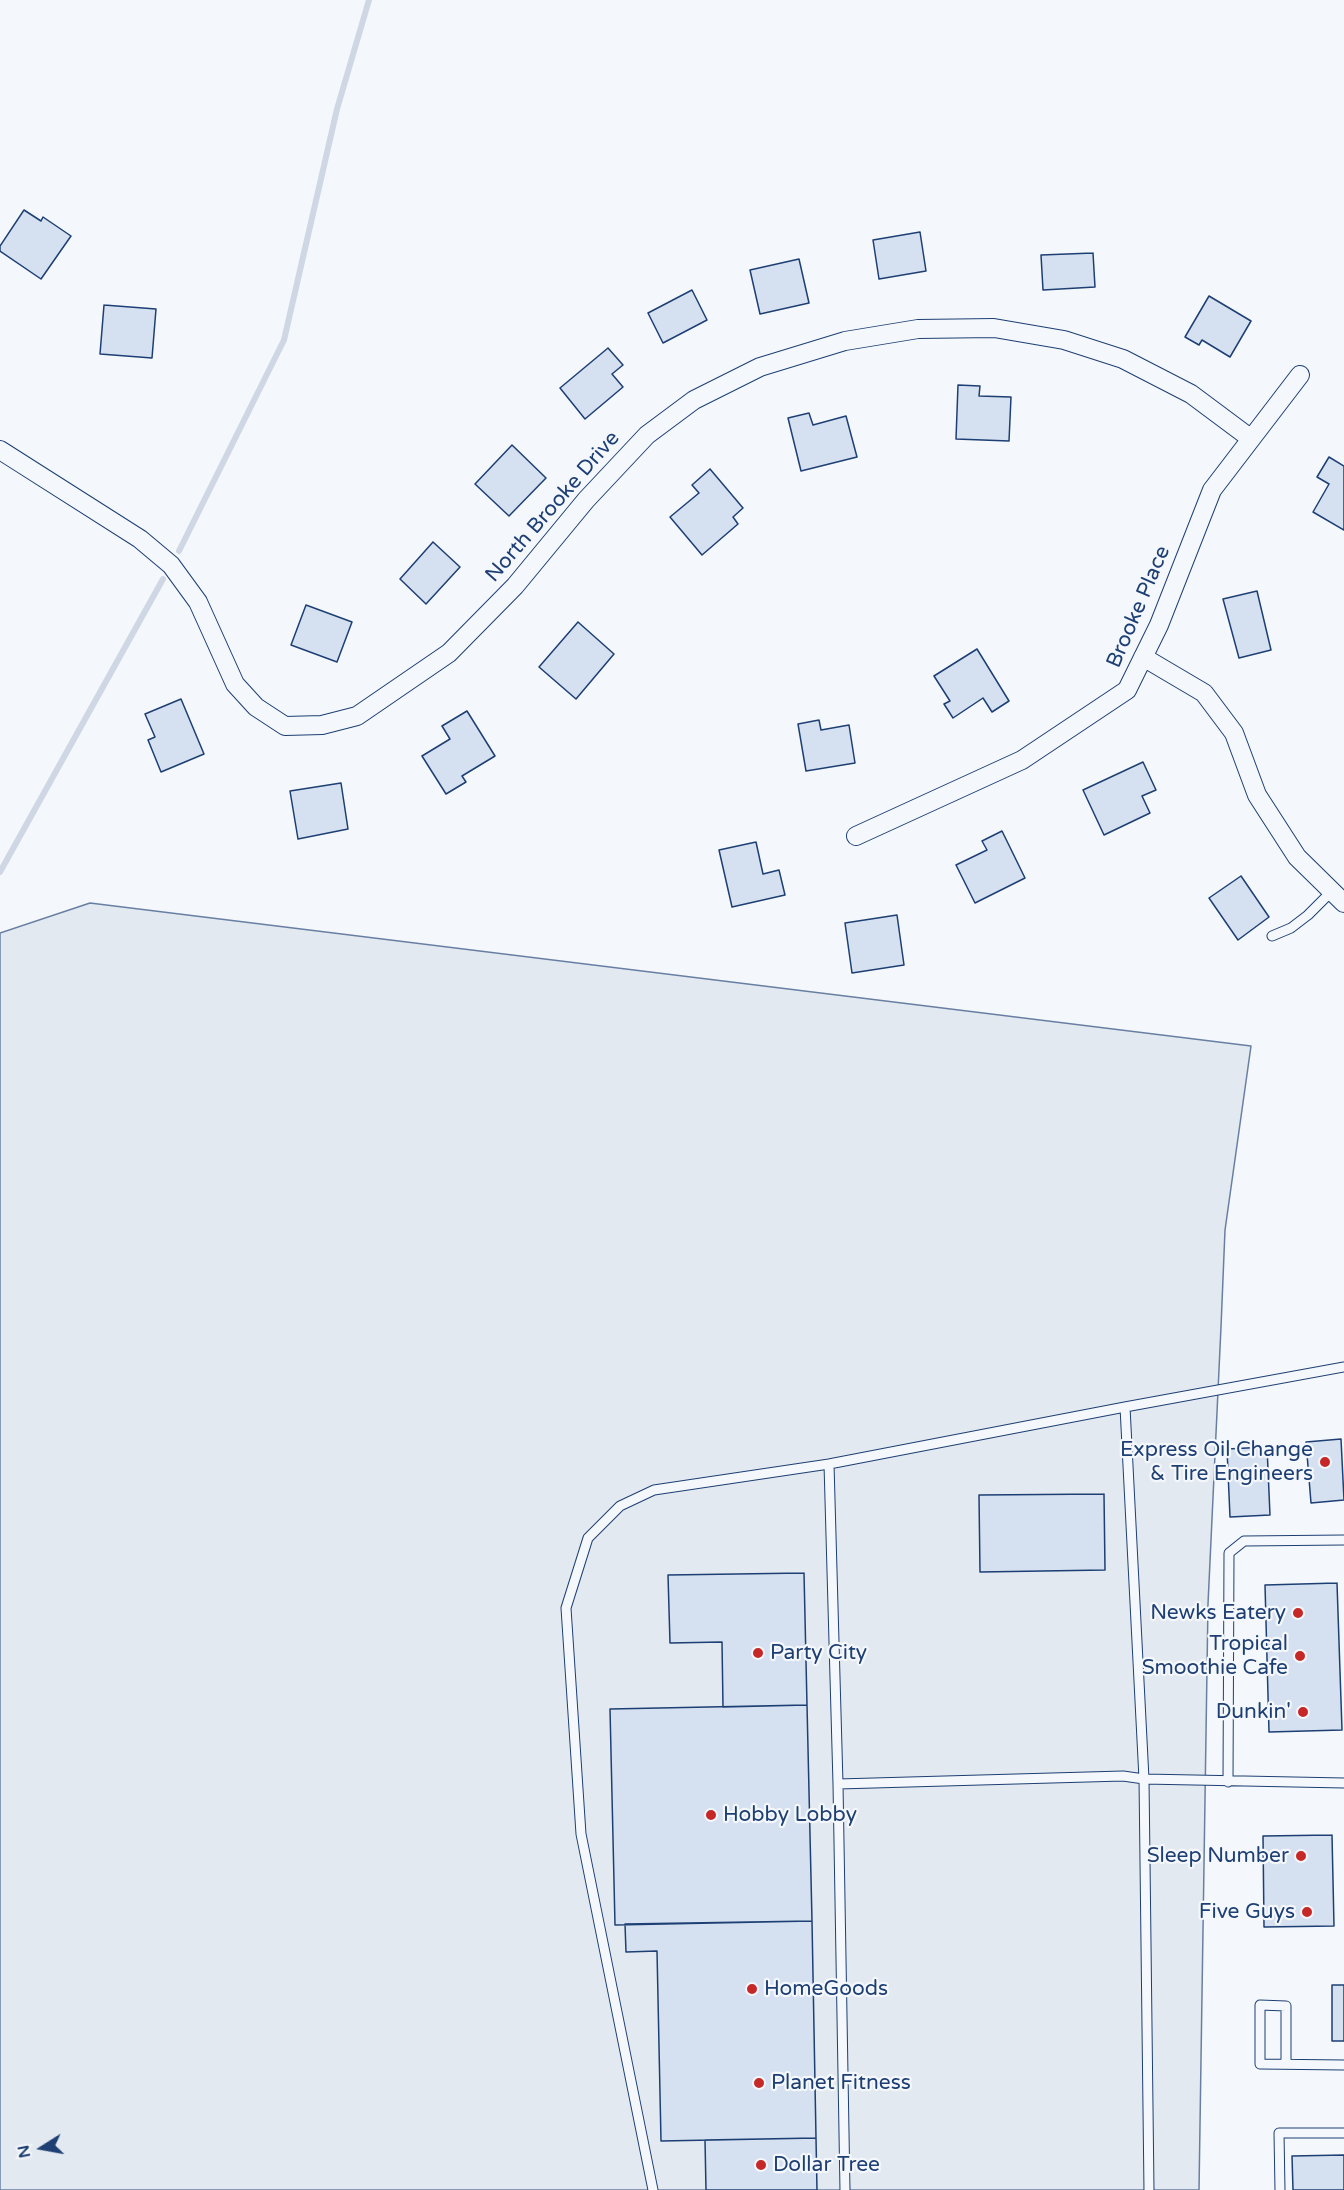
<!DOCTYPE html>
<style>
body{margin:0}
#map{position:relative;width:1344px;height:2190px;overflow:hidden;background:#f4f7fb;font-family:"Varela Round",sans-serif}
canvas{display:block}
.north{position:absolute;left:12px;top:2118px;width:60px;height:60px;-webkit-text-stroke:4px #f4f7fb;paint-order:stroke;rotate:259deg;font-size:16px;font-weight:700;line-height:24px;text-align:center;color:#1d3f73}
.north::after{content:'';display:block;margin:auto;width:21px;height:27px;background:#1d3f73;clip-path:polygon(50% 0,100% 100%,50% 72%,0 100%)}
</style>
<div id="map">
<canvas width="1344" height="2190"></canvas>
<div class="north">N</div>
</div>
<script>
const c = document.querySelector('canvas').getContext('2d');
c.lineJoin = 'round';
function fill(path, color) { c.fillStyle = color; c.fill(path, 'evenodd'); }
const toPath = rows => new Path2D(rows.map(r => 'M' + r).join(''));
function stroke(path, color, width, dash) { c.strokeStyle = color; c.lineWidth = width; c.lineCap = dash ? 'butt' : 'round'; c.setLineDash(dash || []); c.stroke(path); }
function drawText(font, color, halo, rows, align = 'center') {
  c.font = font + ' "Varela Round",sans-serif'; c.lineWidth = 4.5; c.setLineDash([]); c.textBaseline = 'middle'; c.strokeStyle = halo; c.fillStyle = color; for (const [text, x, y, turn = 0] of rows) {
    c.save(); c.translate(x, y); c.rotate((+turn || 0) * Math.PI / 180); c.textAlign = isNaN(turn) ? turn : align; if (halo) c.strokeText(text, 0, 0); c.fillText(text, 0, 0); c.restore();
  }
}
const green = toPath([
 [90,903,1251,1046,1225,1230,1221,1327,1208,1604,1199,2190,0,2190,0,933,90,903]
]);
fill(green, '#e3e9f0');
stroke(green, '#687fa3', 1.5);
stroke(toPath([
 [179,551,284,340,337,109,369,0],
 [0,872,163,579]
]), '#cfd7e4', 6);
const building = toPath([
 [24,210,41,221,43,217,71,236,41,279,0,251,0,246,24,210],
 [920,232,926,271,879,279,873,240,920,232],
 [1093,253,1095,287,1043,290,1041,255,1093,253],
 [799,259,809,303,760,314,750,270,799,259],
 [692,290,707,320,663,343,648,313,692,290],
 [1209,296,1251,321,1230,357,1202,340,1199,345,1185,337,1209,296],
 [104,305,156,309,152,358,100,354,104,305],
 [608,348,623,365,612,374,623,387,585,419,560,388,608,348],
 [958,385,980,386,979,396,1011,397,1009,441,956,439,958,385],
 [809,413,813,425,846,416,857,457,801,471,788,418,809,413],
 [512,445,546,478,509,516,475,484,512,445],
 [1329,457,1344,466,1344,530,1313,512,1329,484,1317,477,1329,457],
 [710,469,743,508,733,517,738,524,702,555,670,517,699,493,692,485,710,469],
 [433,542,460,567,426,604,400,579,433,542],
 [1257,591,1271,650,1239,658,1223,599,1257,591],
 [306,605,352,622,337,662,291,645,306,605],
 [578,622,614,654,576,699,539,667,578,622],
 [977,649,1009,701,992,712,983,698,953,718,944,704,950,701,934,676,977,649],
 [181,699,204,754,161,772,148,740,155,737,145,714,181,699],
 [467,711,495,756,462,776,466,782,446,794,422,756,450,739,442,726,467,711],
 [819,720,821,730,849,725,855,763,806,771,798,724,819,720],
 [1143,762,1156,790,1142,796,1150,813,1104,835,1083,790,1143,762],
 [341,783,348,829,298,839,290,791,341,783],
 [1002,831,1025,878,975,903,956,865,987,850,982,841,1002,831],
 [756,842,763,874,779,870,785,895,732,907,719,850,756,842],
 [1241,876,1269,917,1238,940,1209,898,1241,876],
 [897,915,904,965,852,973,845,923,897,915],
 [1341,1439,1344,1500,1311,1503,1306,1442,1341,1439],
 [1267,1447,1270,1515,1230,1517,1227,1449,1267,1447],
 [1104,1494,1105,1570,980,1572,979,1495,1104,1494],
 [804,1573,807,1705,723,1707,722,1642,670,1643,668,1575,804,1573],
 [1337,1583,1342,1730,1269,1732,1265,1585,1337,1583],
 [807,1705,812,1921,615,1925,610,1709,807,1705],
 [1332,1835,1334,1926,1264,1927,1263,1836,1332,1835],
 [812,1921,816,2138,661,2141,657,1951,626,1952,625,1924,812,1921],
 [1332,1985,1344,1985,1344,2041,1332,2041,1332,1985],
 [816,2138,817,2190,706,2190,705,2140,816,2138],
 [1344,2155,1344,2190,1293,2190,1292,2156,1344,2155]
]);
fill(building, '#d5e0f0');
stroke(building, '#1d3f73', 1.5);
const service = toPath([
 [1272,936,1291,928,1308,915,1332,891],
 [1125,1407,1144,1779,1123,1776,838,1784,829,1464,1125,1407,1344,1367],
 [1228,1782,1229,1553,1244,1541,1344,1540],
 [838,1784,845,2190],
 [1286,2064,1286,2006,1260,2005,1260,2064,1344,2065],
 [653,2190,581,1834,566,1608,588,1538,620,1506,654,1490,829,1464],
 [1149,2190,1144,1779,1344,1783],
 [1280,2190,1279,2133,1344,2133]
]);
const minor = toPath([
 [0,450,140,539,171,565,198,602,235,684,256,707,285,726,322,725,357,716,449,653,515,586,586,500,647,435,694,400,760,367,845,341,918,329,994,328,1064,340,1123,359,1191,394,1250,438],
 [1143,657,1204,693,1234,733,1257,795,1297,857,1344,903],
 [856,836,1022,760,1127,690,1159,625,1212,490,1300,375]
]);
stroke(service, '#1d3f73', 11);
stroke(minor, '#1d3f73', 20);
stroke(service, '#f4f7fb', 9);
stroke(minor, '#f4f7fb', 18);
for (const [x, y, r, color] of [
 [1325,1462,6,"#c62828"],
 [1298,1613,6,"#c62828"],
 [758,1653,6,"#c62828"],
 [1300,1656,6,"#c62828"],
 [1303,1712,6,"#c62828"],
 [711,1815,6,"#c62828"],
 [1301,1856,6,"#c62828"],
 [1307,1912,6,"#c62828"],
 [752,1989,6,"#c62828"],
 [759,2083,6,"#c62828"],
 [761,2165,6,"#c62828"]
]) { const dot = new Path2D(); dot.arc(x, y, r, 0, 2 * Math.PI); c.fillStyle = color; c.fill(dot); stroke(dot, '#f4f7fb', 2); }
drawText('21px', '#1d3f73', '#f4f7fb', [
 ["North Brooke Drive",553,507,-49],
 ["Brooke Place",1139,607,-67]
]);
drawText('21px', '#1d3f73', '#f4f7fb', [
 ["Express Oil Change",1313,1450],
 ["& Tire Engineers",1313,1474],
 ["Newks Eatery",1286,1613],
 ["Tropical",1288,1644],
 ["Smoothie Cafe",1288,1668],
 ["Party City",770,1653,"left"],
 ["Dunkin'",1291,1712],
 ["Hobby Lobby",723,1815,"left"],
 ["Sleep Number",1289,1856],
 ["Five Guys",1295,1912],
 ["HomeGoods",764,1989,"left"],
 ["Planet Fitness",771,2083,"left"],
 ["Dollar Tree",773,2165,"left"]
], 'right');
</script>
